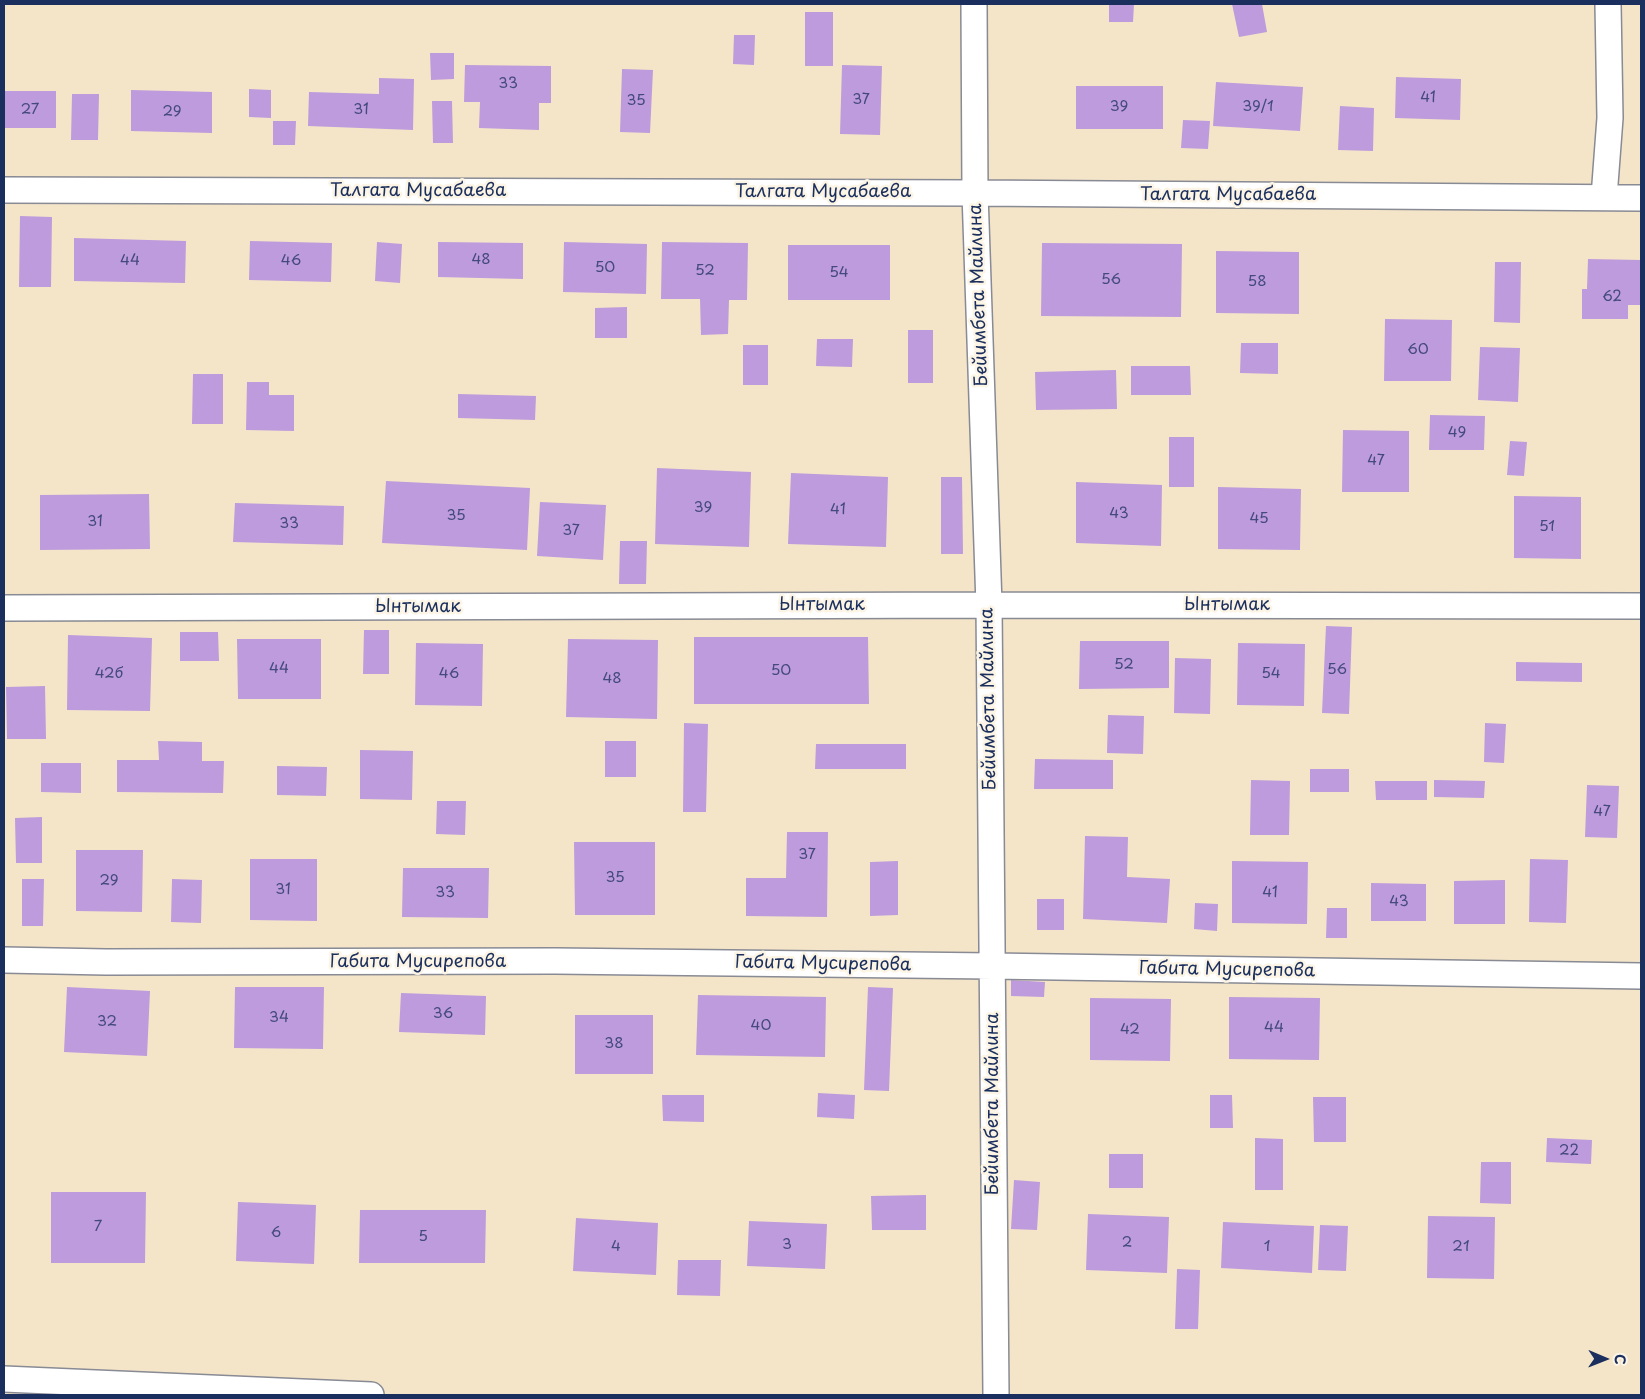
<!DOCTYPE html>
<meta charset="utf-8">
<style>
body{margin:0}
#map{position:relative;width:1645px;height:1399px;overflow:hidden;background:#f4e5c9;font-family:"Playpen Sans",sans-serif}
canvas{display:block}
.frame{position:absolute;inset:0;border:5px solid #1b2f5e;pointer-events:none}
.north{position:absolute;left:1580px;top:1334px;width:50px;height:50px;-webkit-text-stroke:4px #fcf5e5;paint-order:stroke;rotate:91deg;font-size:14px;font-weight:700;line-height:20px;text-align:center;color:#1b2f5e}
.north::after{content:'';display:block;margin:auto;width:18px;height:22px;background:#1b2f5e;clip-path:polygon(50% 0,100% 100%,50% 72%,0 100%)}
</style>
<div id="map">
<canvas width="1645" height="1399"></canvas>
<div class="frame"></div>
<div class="north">С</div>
</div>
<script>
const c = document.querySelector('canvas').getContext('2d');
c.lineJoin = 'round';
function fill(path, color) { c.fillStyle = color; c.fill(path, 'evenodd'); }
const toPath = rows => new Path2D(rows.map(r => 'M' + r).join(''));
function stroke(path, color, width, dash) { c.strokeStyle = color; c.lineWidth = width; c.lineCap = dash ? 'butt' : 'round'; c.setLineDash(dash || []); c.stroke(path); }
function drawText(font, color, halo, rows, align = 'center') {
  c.font = font + ' "Playpen Sans",sans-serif'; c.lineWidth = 5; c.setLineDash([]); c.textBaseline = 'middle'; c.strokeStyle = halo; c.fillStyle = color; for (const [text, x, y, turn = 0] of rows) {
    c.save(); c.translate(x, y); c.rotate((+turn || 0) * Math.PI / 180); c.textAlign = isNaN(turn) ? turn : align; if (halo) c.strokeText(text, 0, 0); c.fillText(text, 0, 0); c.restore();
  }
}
fill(toPath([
 [1109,4,1134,4,1133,22,1109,22],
 [1232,4,1262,4,1267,32,1239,37],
 [805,12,833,12,833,66,805,66],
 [734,35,755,35,754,65,733,64],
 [430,53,454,53,454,79,431,80],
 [465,65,551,66,551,103,539,103,539,130,479,128,480,102,464,102],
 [842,65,882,66,880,135,840,134],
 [622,69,653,70,650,133,620,132],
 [1396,77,1461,79,1460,120,1395,118],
 [379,78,414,79,413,130,308,126,309,92,379,94],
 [1216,82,1303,87,1300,131,1213,126],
 [1076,86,1163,86,1163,129,1076,129],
 [249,89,271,90,271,118,249,117],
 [131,90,212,92,212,133,131,131],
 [4,91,56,91,56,128,4,128],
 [72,94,99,94,98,140,71,140],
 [432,101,452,101,453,143,433,143],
 [1340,106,1374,108,1373,151,1338,150],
 [1183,120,1210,121,1208,149,1181,148],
 [273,121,296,121,295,145,273,145],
 [20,216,52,217,51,287,19,287],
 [74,238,186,241,185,283,74,281],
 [250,241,332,243,331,282,249,280],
 [377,242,402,244,400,283,375,281],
 [438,242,523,243,523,279,438,277],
 [564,242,647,244,646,294,563,292],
 [662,242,748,243,747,300,729,300,728,334,701,335,700,299,661,299],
 [1042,243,1182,244,1181,317,1041,316],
 [788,245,890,245,890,300,788,300],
 [1216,251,1299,252,1299,314,1216,313],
 [1588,259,1641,260,1641,305,1628,305,1628,319,1582,319,1582,289,1587,289],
 [1495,262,1521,262,1520,323,1494,322],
 [627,307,627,338,595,338,595,308],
 [1385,319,1452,320,1451,381,1384,381],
 [908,330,933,330,933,383,908,383],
 [817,339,853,339,852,367,816,366],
 [1241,343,1278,343,1278,374,1240,373],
 [743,345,768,345,768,385,743,385],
 [1480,347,1520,348,1518,402,1478,400],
 [1131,366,1190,366,1191,395,1131,395],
 [1116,370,1117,409,1036,410,1035,372],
 [193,374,223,374,223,424,192,424],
 [247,382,269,382,269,395,294,395,294,431,246,430],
 [458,394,536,396,535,420,458,418],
 [1430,415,1485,416,1484,450,1429,450],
 [1343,430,1409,431,1409,492,1342,492],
 [1169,437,1194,437,1194,487,1169,487],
 [1510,441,1527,442,1524,476,1507,475],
 [657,468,751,472,749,547,655,544],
 [791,473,888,477,886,547,788,544],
 [941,477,962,477,963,554,941,554],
 [386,481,530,488,527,550,382,543],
 [1076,482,1162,485,1161,546,1076,543],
 [1218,487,1301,489,1300,550,1218,549],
 [149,494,150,549,40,550,40,495],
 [1514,496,1581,497,1581,559,1514,558],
 [540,502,606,505,603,560,537,556],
 [235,503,344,506,343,545,233,542],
 [620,541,647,541,646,584,619,584],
 [1326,626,1352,627,1349,714,1322,713],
 [364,630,389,630,389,674,363,674],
 [180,632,218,632,219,661,180,661],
 [68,635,152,638,150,711,67,710],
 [694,637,868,637,869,704,694,704],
 [237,639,321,639,321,699,238,699],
 [568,639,658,640,657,719,566,717],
 [1080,641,1169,641,1169,688,1079,689],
 [416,643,483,644,482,706,415,705],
 [1238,643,1305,644,1304,706,1237,705],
 [1175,658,1211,659,1210,714,1174,713],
 [1516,662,1582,663,1582,682,1516,681],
 [45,686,46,739,7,739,6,687],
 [1108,715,1144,716,1143,754,1107,753],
 [684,723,708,724,706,812,683,812],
 [1485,723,1506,724,1504,763,1484,762],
 [158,741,202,742,202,761,224,761,223,793,117,792,117,760,159,760],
 [605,741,636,741,636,777,605,777],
 [816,744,906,744,906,769,815,769],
 [360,750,413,751,412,800,360,799],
 [1035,759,1113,760,1113,789,1034,789],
 [41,763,81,763,81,793,41,792],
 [277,766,327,767,326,796,277,795],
 [1310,769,1349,769,1349,792,1310,792],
 [1251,780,1290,781,1289,835,1250,835],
 [1434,780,1485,781,1484,798,1434,797],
 [1375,781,1427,781,1427,800,1376,800],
 [1587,785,1619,786,1617,838,1585,837],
 [437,801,466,801,465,835,436,834],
 [42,817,42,863,16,863,15,818],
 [787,832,828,832,827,917,746,916,746,878,786,878],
 [1085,836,1128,837,1127,877,1170,879,1167,923,1083,919],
 [574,842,655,842,655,915,575,915],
 [76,850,143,850,142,912,76,911],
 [250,859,317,859,317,921,250,920],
 [1530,859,1568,860,1566,923,1529,922],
 [898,861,898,915,870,916,870,862],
 [1232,861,1308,862,1307,924,1232,923],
 [403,868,489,868,488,918,402,917],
 [22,879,44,879,43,926,22,926],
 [172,879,202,880,201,923,171,922],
 [1505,880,1505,924,1454,924,1454,881],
 [1371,883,1426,884,1426,921,1371,921],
 [1037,899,1064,899,1064,930,1037,930],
 [1195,903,1218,904,1217,931,1194,929],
 [1327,908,1347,908,1347,938,1326,938],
 [1011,980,1045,982,1044,997,1011,996],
 [67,987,150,991,147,1056,64,1052],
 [235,987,324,987,323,1049,234,1048],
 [868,987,893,988,889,1091,864,1090],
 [401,993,486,996,485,1035,399,1032],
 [698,995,826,997,825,1057,696,1055],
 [1229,997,1320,998,1319,1060,1229,1059],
 [1090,998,1171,999,1170,1061,1090,1060],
 [575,1015,653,1015,653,1074,575,1074],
 [818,1093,855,1095,854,1119,817,1117],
 [662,1095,704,1095,704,1122,663,1121],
 [1210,1095,1232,1095,1233,1128,1210,1128],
 [1313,1097,1346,1097,1346,1142,1314,1142],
 [1255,1138,1283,1139,1283,1190,1255,1190],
 [1547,1138,1592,1140,1591,1164,1546,1162],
 [1109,1154,1143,1154,1143,1188,1109,1188],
 [1481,1162,1511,1162,1511,1204,1480,1203],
 [1014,1180,1040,1182,1037,1230,1011,1229],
 [51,1192,146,1192,145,1263,51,1263],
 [926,1195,926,1230,872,1230,871,1196],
 [238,1202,316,1205,314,1264,236,1261],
 [360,1210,486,1210,485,1263,359,1263],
 [1088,1214,1169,1217,1167,1273,1086,1270],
 [1428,1216,1495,1217,1494,1279,1427,1278],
 [576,1218,658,1223,656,1275,573,1271],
 [749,1221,827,1224,825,1269,747,1266],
 [1223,1222,1314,1226,1312,1273,1221,1268],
 [1320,1225,1348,1226,1346,1271,1318,1270],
 [678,1260,721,1260,720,1296,677,1295],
 [1177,1269,1200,1270,1198,1329,1175,1329]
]), '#be9bdc');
const street = toPath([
 [974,4,975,193,989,605,996,1395],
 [4,190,975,193,1641,198],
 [1604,197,1610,118,1608,4],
 [4,608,989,605,1641,606],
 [4,960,106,962,555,961,992,966,1641,976],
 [4,1379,371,1395]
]);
stroke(street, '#888a94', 28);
stroke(street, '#fff', 25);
drawText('15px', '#444a7e', null, [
 ["33",508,84],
 ["41",1428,98],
 ["37",861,100],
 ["35",636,101],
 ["39",1119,107],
 ["39/1",1258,107],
 ["27",30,110],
 ["31",361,110],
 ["29",172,112],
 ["48",481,260],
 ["44",130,261],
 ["46",291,261],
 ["50",605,268],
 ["52",705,271],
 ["54",839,273],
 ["56",1111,280],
 ["58",1257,282],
 ["62",1612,297],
 ["60",1418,350],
 ["49",1457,433],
 ["47",1376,461],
 ["39",703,508],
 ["41",838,510],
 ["43",1119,514],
 ["35",456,516],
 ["45",1259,519],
 ["31",95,522],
 ["33",289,524],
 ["51",1547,527],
 ["37",571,531],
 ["52",1124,665],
 ["44",279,669],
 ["56",1337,670],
 ["50",781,671],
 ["42б",109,674],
 ["46",449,674],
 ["54",1271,674],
 ["48",612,679],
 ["47",1602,812],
 ["37",807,855],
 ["35",615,878],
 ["29",109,881],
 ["31",283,890],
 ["33",445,893],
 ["41",1270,893],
 ["43",1399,902],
 ["36",443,1014],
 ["34",279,1018],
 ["32",107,1022],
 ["40",761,1026],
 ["44",1274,1028],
 ["42",1130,1030],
 ["38",614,1044],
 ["22",1569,1151],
 ["7",98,1227],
 ["6",276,1233],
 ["5",423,1237],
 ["2",1127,1243],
 ["3",787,1245],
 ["4",616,1247],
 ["1",1267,1247],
 ["21",1461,1247]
]);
drawText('18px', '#1b2f5e', '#fcf5e5', [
 ["Талгата Мусабаева",418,191],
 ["Талгата Мусабаева",823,192],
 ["Талгата Мусабаева",1228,195],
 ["Бейимбета Майлина",979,295,-92],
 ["Ынтымак",822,605],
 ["Ынтымак",1227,605],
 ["Ынтымак",418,607],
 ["Бейимбета Майлина",989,699,-91],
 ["Габита Мусирепова",418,962],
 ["Габита Мусирепова",823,964,1],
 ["Габита Мусирепова",1227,970,1],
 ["Бейимбета Майлина",993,1104,-90]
]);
</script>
